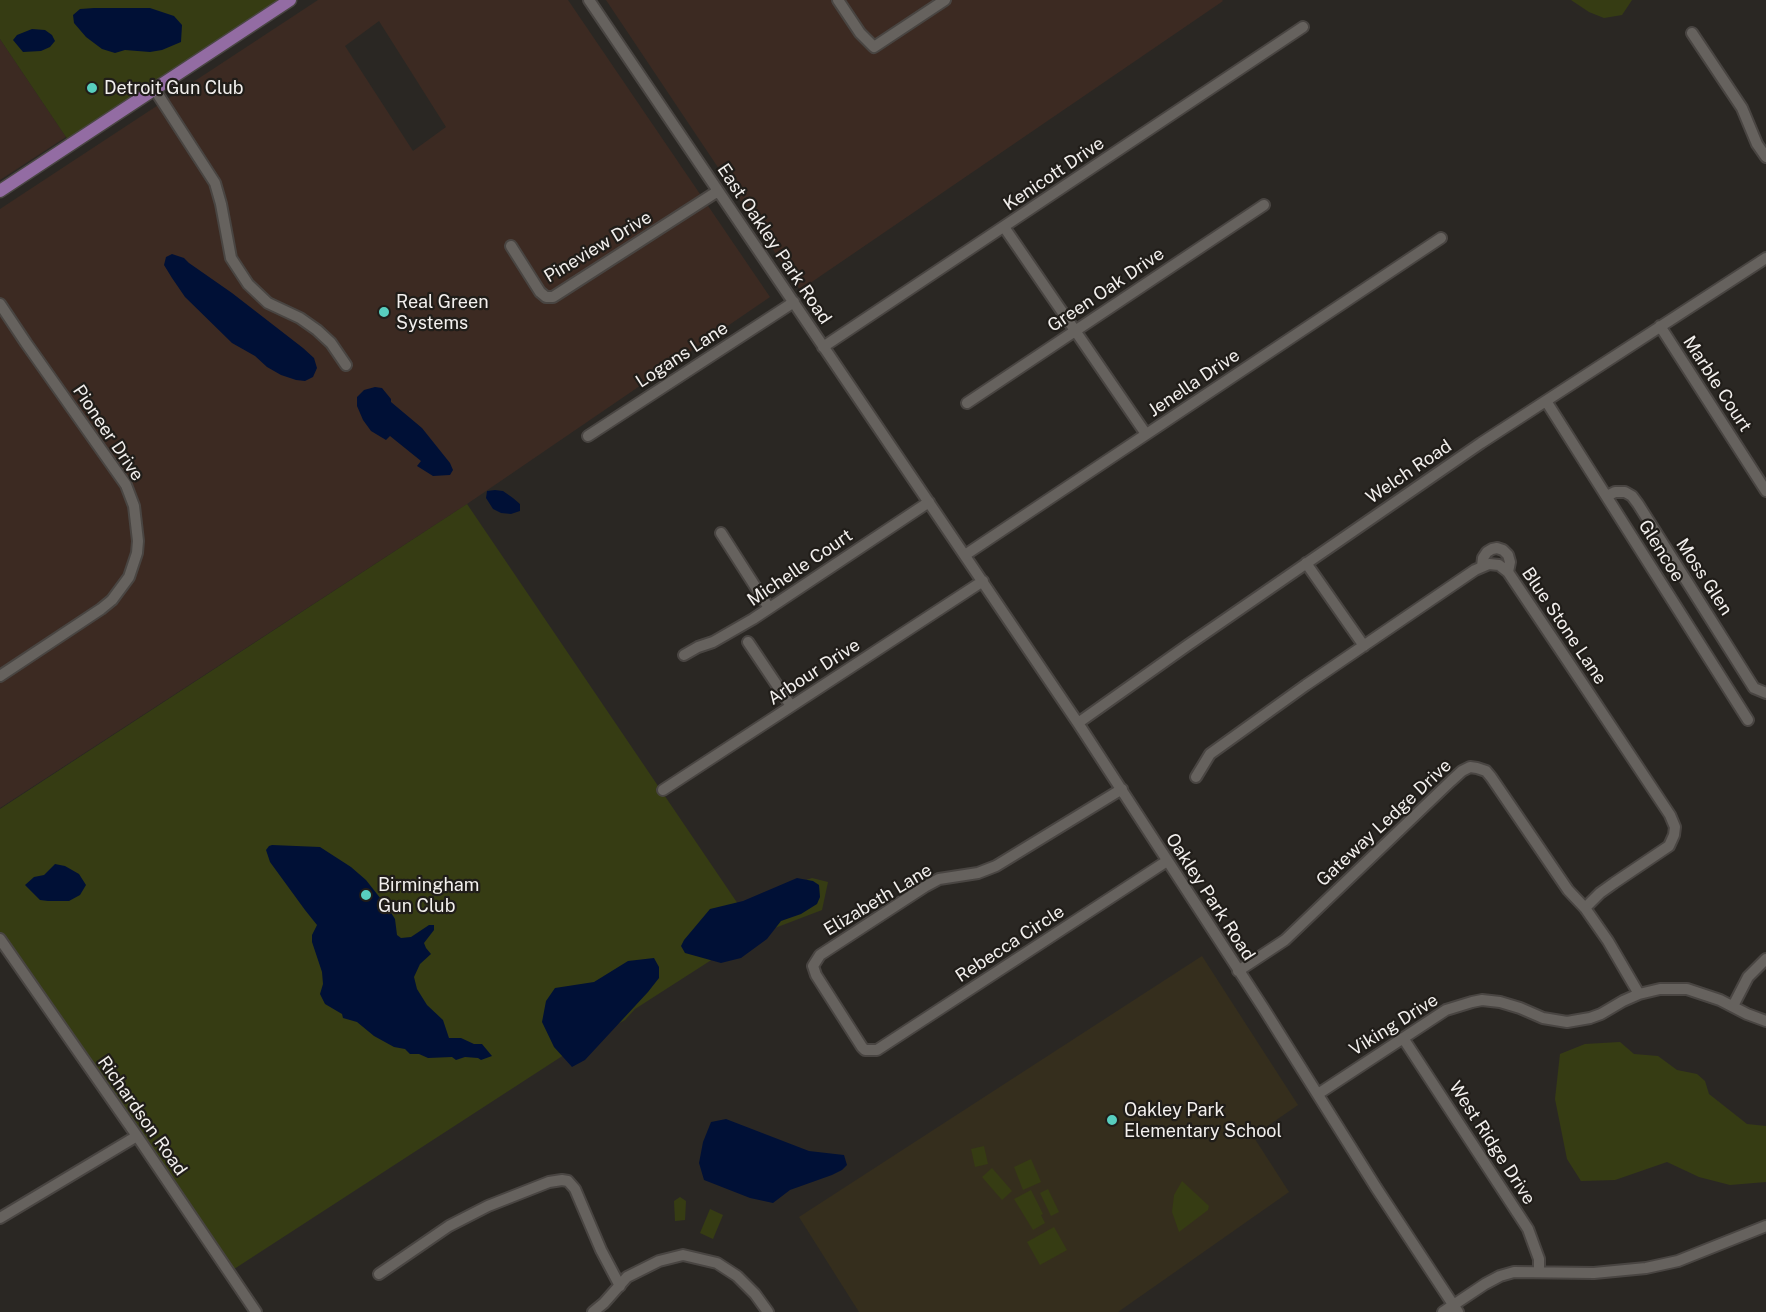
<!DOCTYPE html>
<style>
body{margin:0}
canvas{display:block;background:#2a2723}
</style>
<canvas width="1766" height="1312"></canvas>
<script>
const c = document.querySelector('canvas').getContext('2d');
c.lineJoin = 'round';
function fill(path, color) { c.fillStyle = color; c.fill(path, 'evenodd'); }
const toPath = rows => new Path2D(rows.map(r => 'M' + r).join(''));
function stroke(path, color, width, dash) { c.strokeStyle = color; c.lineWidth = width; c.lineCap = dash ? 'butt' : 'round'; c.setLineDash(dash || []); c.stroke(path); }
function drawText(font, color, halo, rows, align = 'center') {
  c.font = font + ' "Public Sans",sans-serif'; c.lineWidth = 4.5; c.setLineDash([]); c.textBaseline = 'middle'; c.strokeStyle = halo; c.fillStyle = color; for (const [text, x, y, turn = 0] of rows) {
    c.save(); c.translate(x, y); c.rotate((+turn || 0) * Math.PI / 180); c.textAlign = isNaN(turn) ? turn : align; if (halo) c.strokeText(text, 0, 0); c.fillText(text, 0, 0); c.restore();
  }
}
fill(toPath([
 [318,0,568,0,770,297,467,504,0,808,0,209],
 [379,21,446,127,413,151,345,46],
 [606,0,1222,0,1223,1,800,290],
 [0,39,66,137,0,180]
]), '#3c2a22');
fill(toPath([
 [1202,956,1298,1105,1253,1136,1289,1192,1118,1312,859,1312,799,1217]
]), '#352e1d');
fill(toPath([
 [0,0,283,0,70,143,0,39],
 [1571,0,1632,0,1622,15,1604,18,1589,12],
 [467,504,738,904,812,878,828,882,822,910,767,931,716,957,635,1009,625,1020,570,1051,231,1271,0,935,0,809],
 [1620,1042,1634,1054,1658,1056,1677,1070,1697,1074,1705,1081,1709,1094,1747,1124,1766,1126,1766,1182,1730,1185,1699,1177,1667,1162,1615,1180,1581,1181,1567,1159,1555,1099,1560,1054,1585,1044],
 [984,1146,988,1164,975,1167,971,1149],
 [1031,1159,1041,1182,1023,1190,1014,1167],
 [992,1168,1012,1191,1002,1200,982,1177],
 [1182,1181,1209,1206,1208,1210,1179,1232,1172,1212,1174,1195],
 [1048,1189,1059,1212,1051,1216,1040,1193],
 [1031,1190,1043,1214,1041,1215,1045,1223,1033,1230,1014,1199],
 [680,1197,686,1201,685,1220,675,1221,674,1201],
 [710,1209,723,1215,713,1239,700,1233],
 [1054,1227,1067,1250,1040,1265,1027,1242]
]), '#363c13');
fill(toPath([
 [94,8,150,8,174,16,182,25,181,42,162,50,150,52,125,50,115,53,102,49,86,37,74,23,73,15,80,9],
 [32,29,45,30,52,35,55,41,50,47,41,51,23,52,13,40,17,35],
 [172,254,184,258,189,263,232,293,303,348,314,358,317,368,313,377,305,381,296,380,281,375,267,367,255,356,232,343,185,297,172,278,164,265,166,257],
 [375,387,382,388,391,399,391,402,422,428,450,463,453,470,450,475,433,476,417,466,421,461,390,436,386,440,371,431,363,420,357,406,357,397,364,390],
 [495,490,503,491,513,498,520,504,520,511,511,514,501,513,493,509,486,498,487,491],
 [272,845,320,847,351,867,366,880,388,908,395,919,397,935,401,938,411,937,429,925,434,925,434,930,424,943,426,948,431,954,420,964,414,977,417,989,427,1005,443,1020,449,1038,461,1038,474,1044,482,1044,492,1056,481,1060,478,1058,465,1057,456,1060,452,1057,428,1058,419,1054,410,1054,405,1049,394,1047,374,1036,357,1022,343,1018,342,1014,325,1004,320,994,323,984,322,972,312,942,312,935,317,925,305,910,270,862,266,850,269,846],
 [55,864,65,866,79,874,86,885,80,895,69,901,48,901,40,900,25,885,34,877,44,875],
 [797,878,813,881,819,885,820,897,817,904,801,914,781,921,767,939,741,958,721,963,685,953,681,946,684,940,710,909,743,901],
 [654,958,659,967,659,978,648,992,585,1060,572,1067,554,1047,542,1022,546,1001,555,988,594,982,628,961],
 [726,1119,809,1151,844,1155,847,1165,842,1170,832,1175,790,1190,773,1203,750,1198,704,1180,699,1163,703,1142,711,1122]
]), '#001036');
const minor = toPath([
 [589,0,1078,723,1264,1009,1377,1189,1458,1312],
 [838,0,860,33,874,47,945,0],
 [1692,33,1742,108,1757,144,1766,157],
 [155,90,215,183,221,204,231,258,248,284,268,303,300,318,317,330,331,343,346,365],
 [1004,227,1146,434],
 [511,246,540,292,546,297,553,297,718,191],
 [0,304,26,343,126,485,134,506,138,541,137,553,129,577,112,600,101,609,0,676],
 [1660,326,1766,491],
 [823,347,1303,27],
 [1546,401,1748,720],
 [967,403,1264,205],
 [588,436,794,302],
 [1607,496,1615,492,1625,492,1632,496,1638,504,1754,688,1766,693],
 [721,533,769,608],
 [965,555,1441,238],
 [1306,563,1364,646],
 [1482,566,1483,558,1487,552,1492,549,1497,548,1503,550,1508,555,1510,562,1508,572],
 [748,642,791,706],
 [684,655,698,647,713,642,753,619,929,502],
 [1078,723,1188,645,1481,443,1766,258],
 [1196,777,1210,754,1306,685,1475,570,1489,564,1499,565,1508,572,1567,660,1670,815,1675,827,1674,835,1669,846,1614,883,1600,893,1585,908],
 [1122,789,996,866,978,873,939,879,926,886,820,955,813,966,816,975,862,1047,865,1050,877,1050,1167,861],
 [663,790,983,581],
 [0,939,137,1136,256,1312],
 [1238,971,1285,940,1451,781,1462,771,1470,767,1477,768,1486,771,1491,777,1568,890,1585,908,1608,941,1639,994],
 [1733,1006,1748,977,1766,959],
 [1403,1038,1528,1229,1539,1259,1539,1272],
 [1318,1094,1446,1010,1472,1002,1482,1000,1500,1002,1520,1008,1543,1018,1567,1022,1590,1018,1601,1014,1623,1001,1639,994,1660,989,1687,989,1720,1000,1747,1014,1766,1021],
 [0,1218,137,1136],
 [379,1274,449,1226,488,1206,549,1182,562,1180,568,1181,575,1189,601,1250,620,1286],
 [593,1312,604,1303,627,1277,659,1261,683,1255,717,1263,737,1276,755,1294,768,1312],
 [1443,1312,1485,1284,1500,1276,1514,1272,1594,1273,1646,1268,1678,1261,1766,1226]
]);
const major = toPath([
 [0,191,290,0]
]);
stroke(minor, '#494542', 14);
stroke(major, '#494542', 15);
stroke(minor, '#66625e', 10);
stroke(major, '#936ca3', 12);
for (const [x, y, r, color] of [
 [92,88,6,"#58cebf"],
 [384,312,6,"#58cebf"],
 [366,895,6,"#58cebf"],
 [1112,1120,6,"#58cebf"]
]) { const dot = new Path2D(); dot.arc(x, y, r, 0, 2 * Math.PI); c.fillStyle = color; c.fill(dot); stroke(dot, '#201d19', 2); }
drawText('18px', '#f2efed', '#201d19', [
 ["Detroit Gun Club",104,88],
 ["Real Green",396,302],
 ["Systems",396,323],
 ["Birmingham",378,885],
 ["Gun Club",378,906],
 ["Oakley Park",1124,1110],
 ["Elementary School",1124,1131]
], 'left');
drawText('18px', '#f2efed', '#201d19', [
 ["Kenicott Drive",1054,174,-34],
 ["East Oakley Park Road",774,244,56],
 ["Pineview Drive",598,247,-31],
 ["Green Oak Drive",1106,290,-34],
 ["Logans Lane",682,355,-33],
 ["Jenella Drive",1194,383,-34],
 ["Marble Court",1717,384,57],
 ["Pioneer Drive",108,433,56],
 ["Welch Road",1409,472,-34],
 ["Glencoe",1661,551,58],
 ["Michelle Court",800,568,-34],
 ["Moss Glen",1704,577,57],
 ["Blue Stone Lane",1564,626,56],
 ["Arbour Drive",814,672,-33],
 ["Gateway Ledge Drive",1384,823,-43],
 ["Oakley Park Road",1210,897,57],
 ["Elizabeth Lane",878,900,-31],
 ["Rebecca Circle",1010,944,-33],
 ["Viking Drive",1394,1025,-32],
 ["Richardson Road",142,1116,55],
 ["West Ridge Drive",1492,1143,57]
]);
</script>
